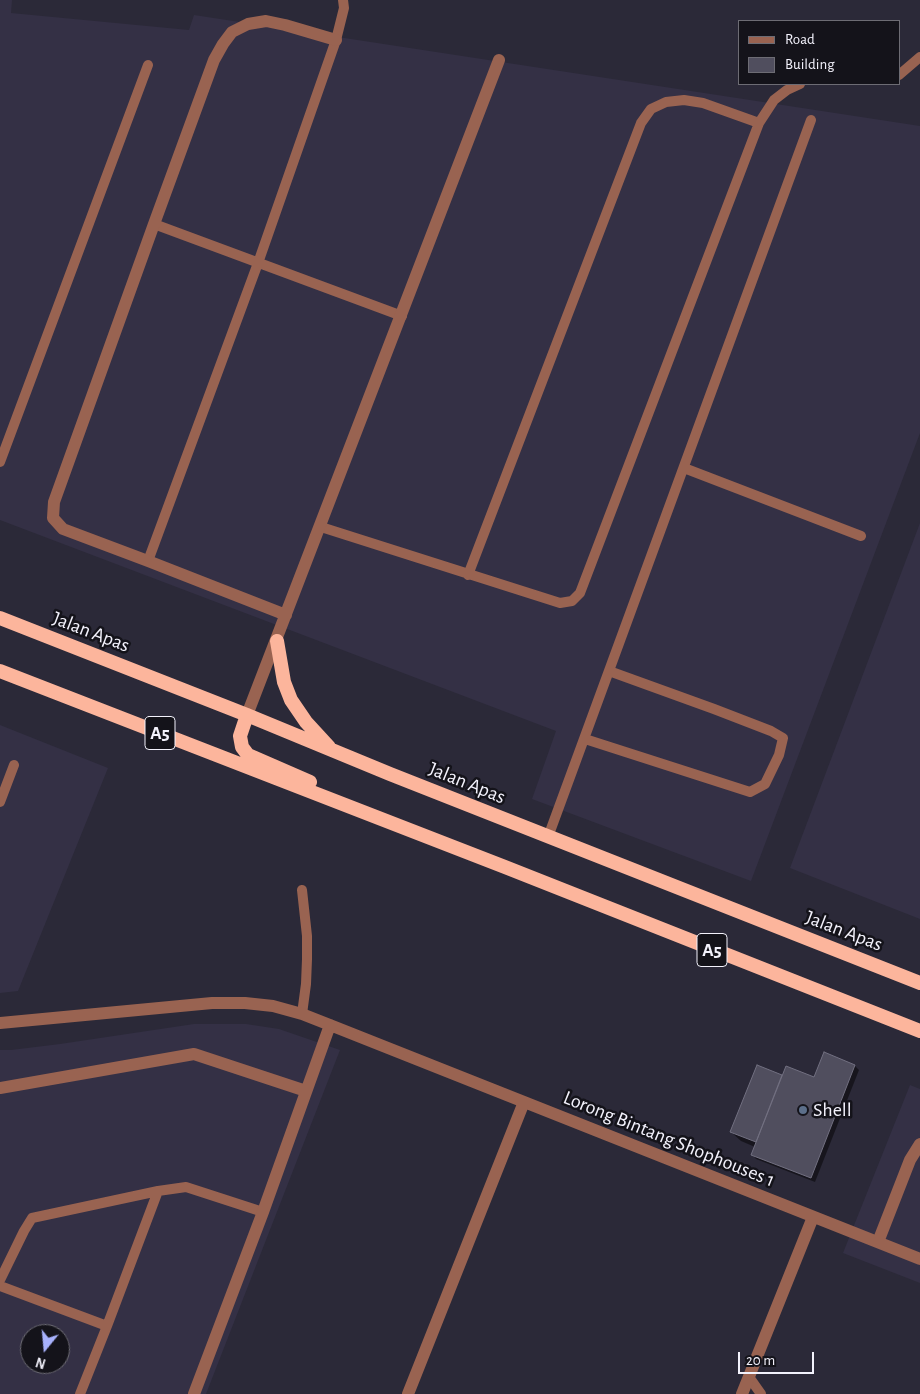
<!DOCTYPE html>
<style>
body{margin:0}
#map{position:relative;width:920px;height:1394px;overflow:hidden;background:#2b2938;font-family:"Alegreya Sans",sans-serif}
canvas{display:block}
.legend{position:absolute;left:738px;top:20px;width:162px;height:65px;box-sizing:border-box;background:#14131a;border:1px solid #6d6c74;margin:0;padding:6px 9px;list-style:none;font-size:15px;color:#f3f2fc}
.legend li{display:flex;align-items:center;gap:10px;height:25px}
.legend b{width:25px;border:1px solid #6d6c74}
.north{position:absolute;left:20px;top:1324px;width:50px;height:50px;box-sizing:border-box;background:#14131a;border:1px solid #6d6c74;border-radius:50%;rotate:197deg;font-size:14px;font-weight:700;line-height:20px;text-align:center;color:#f3f2fc}
.north::after{content:'';display:block;margin:auto;width:18px;height:22px;background:#a7b1fc;clip-path:polygon(50% 0,100% 100%,50% 72%,0 100%)}
.scale{position:absolute;left:738px;top:1352px;width:76px;height:22px;box-sizing:border-box;border:2px solid #f3f2fc;border-top:0;padding-left:6px;font-size:15px;line-height:18px;white-space:nowrap;color:#f3f2fc;-webkit-text-stroke:4px #14131a;paint-order:stroke}
</style>
<div id="map">
<canvas width="920" height="1394"></canvas>
<ul class="legend">
<li><b style="height:6px;background:#996351"></b>Road</li>
<li><b style="height:14px;background:#504e5e"></b>Building</li>
</ul>
<div class="north">N</div>
<div class="scale">20 m</div>
</div>
<script>
const c = document.querySelector('canvas').getContext('2d');
c.lineJoin = 'round';
function fill(path, color) { c.fillStyle = color; c.fill(path, 'evenodd'); }
const toPath = rows => new Path2D(rows.map(r => 'M' + r).join(''));
function stroke(path, color, width, dash) { c.strokeStyle = color; c.lineWidth = width; c.lineCap = dash ? 'butt' : 'round'; c.setLineDash(dash || []); c.stroke(path); }
function drawText(font, color, halo, rows, align = 'center') {
  c.font = font + ' "Alegreya Sans",sans-serif'; c.lineWidth = 5; c.setLineDash([]); c.textBaseline = 'middle'; c.strokeStyle = halo; c.fillStyle = color; for (const [text, x, y, turn = 0] of rows) {
    c.save(); c.translate(x, y); c.rotate((+turn || 0) * Math.PI / 180); c.textAlign = isNaN(turn) ? turn : align; if (halo) c.strokeText(text, 0, 0); c.fillText(text, 0, 0); c.restore();
  }
}
fill(toPath([
 [0,0,12,0,11,13,189,30,194,15,920,126,920,433,751,881,532,799,556,731,0,520],
 [920,523,920,919,790,868],
 [0,725,108,768,18,991,0,993],
 [194,1024,246,1024,279,1029,340,1050,206,1394,0,1394,0,1050,11,1050,60,1044],
 [30,1334,60,1334,60,1364,30,1364],
 [910,1085,920,1089,920,1283,843,1253]
]), '#343045');
fill(toPath([
 [825,1054,855,1066,859,1070,815,1182,756,1159,752,1154,755,1147,741,1141,731,1132,758,1066,783,1076,815,1079]
]), '#0007');
const building = toPath([
 [824,1052,855,1065,811,1178,751,1155,786,1066,814,1077,824,1052],
 [757,1065,782,1075,756,1142,730,1132,757,1065]
]);
fill(building, '#504e5e');
stroke(building, '#727081', 1);
stroke(toPath([
 [899,75,920,57],
 [154,224,402,316],
 [0,462,148,65],
 [684,468,861,536],
 [321,527,560,603,572,601,580,593,759,123,774,100,787,90,800,84],
 [148,561,258,263,336,40,344,8,343,0],
 [468,575,641,123,651,109,666,102,684,100,703,103,759,123],
 [585,739,750,792,765,784,779,755,783,738,771,731,714,709,609,671],
 [0,802,14,765],
 [548,837,811,120],
 [302,890,307,936,307,959,306,984,302,1014],
 [0,1280,24,1231,32,1218,158,1191,186,1187,263,1212],
 [0,1286,107,1326,158,1191],
 [749,1377,761,1394],
 [80,1394,107,1326]
]), '#996351', 10);
stroke(toPath([
 [286,615,148,561,63,529,53,518,54,502,154,224,214,60,223,44,232,32,248,24,266,21,285,25,336,40],
 [247,715,499,60],
 [0,1023,212,1003,245,1003,273,1006,302,1014,330,1025,920,1259],
 [0,1088,194,1054,306,1091],
 [878,1242,910,1160,920,1144],
 [194,1394,263,1212,330,1025],
 [408,1394,524,1102],
 [742,1394,813,1217]
]), '#996351', 12);
stroke(toPath([
 [0,618,247,715,390,774,920,983],
 [277,641,284,682,291,700,306,722,329,747],
 [0,671,505,867,920,1031],
 [247,715,240,736,242,747,248,755,310,782]
]), '#fcb59c', 14);
for (const [x, y, r, color] of [
 [803,1110,5,"#5c6f8a"]
]) { const dot = new Path2D(); dot.arc(x, y, r, 0, 2 * Math.PI); c.fillStyle = color; c.fill(dot); stroke(dot, '#14131a', 2); }
for (const [x, y, w] of [
 [160,733,30],
 [712,950,30]
]) { const box = new Path2D(); box.roundRect(x - w / 2, y - 16.5, w, 33, 4); c.fillStyle = '#14131a'; c.fill(box); stroke(box, '#f3f2fc', 1); }
drawText('bold 19px', '#f3f2fc', null, [
 ["A5",160,733],
 ["A5",712,950]
]);
drawText('20px', '#f3f2fc', '#14131a', [
 ["Jalan Apas",91,632,21],
 ["Jalan Apas",467,783,22],
 ["Jalan Apas",844,931,21],
 ["Lorong Bintang Shophouses 1",669,1139,22]
]);
drawText('20px', '#f3f2fc', '#14131a', [
 ["Shell",813,1110]
], 'left');
</script>
